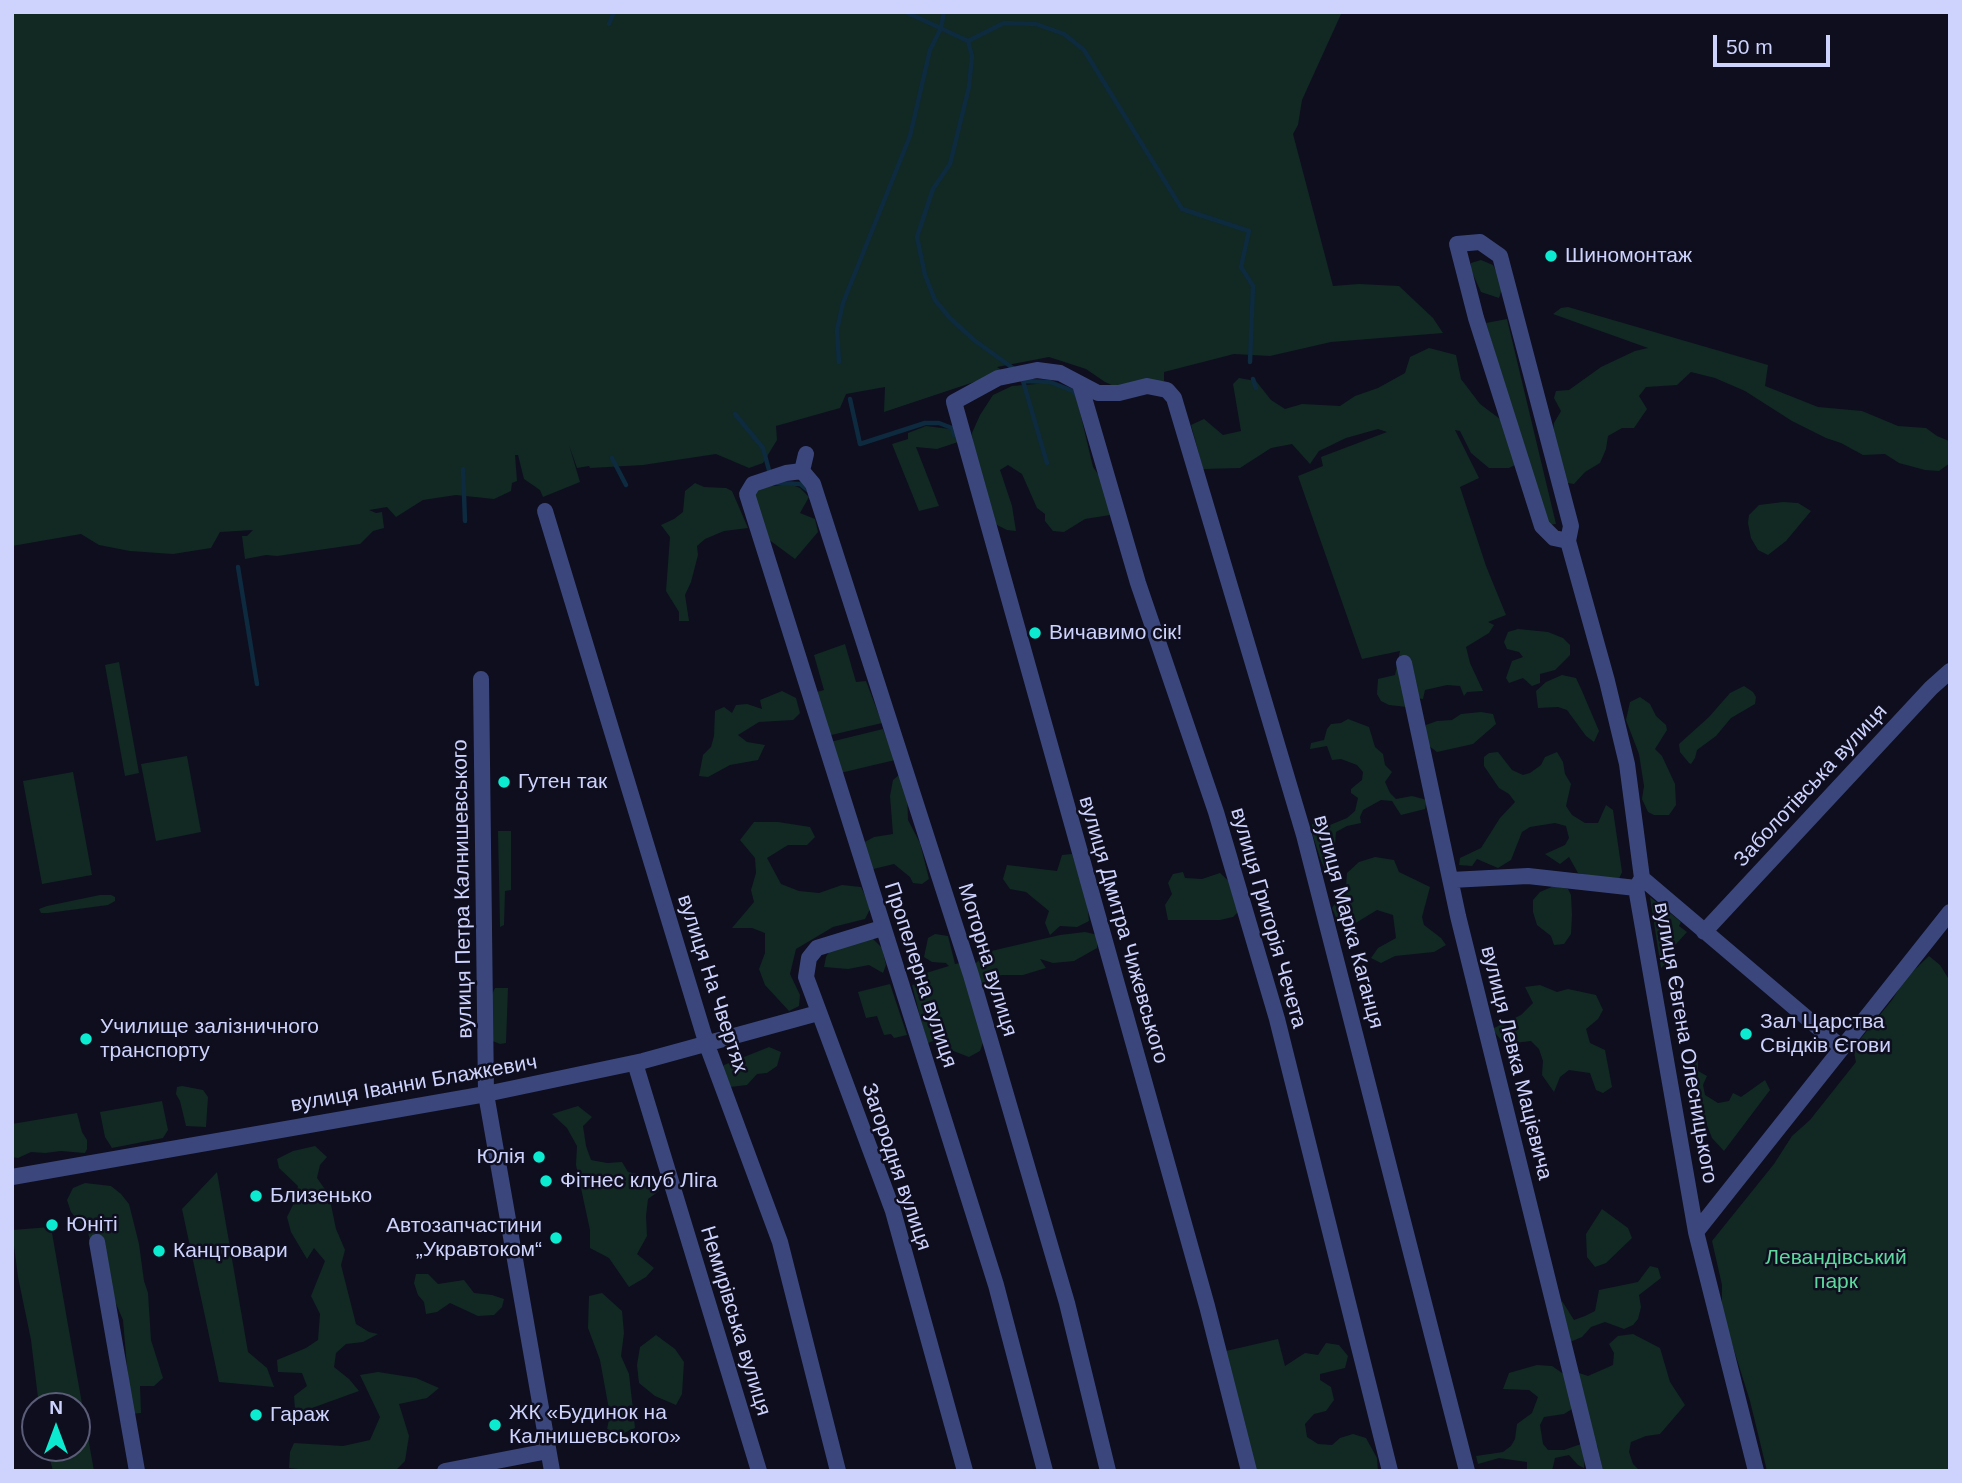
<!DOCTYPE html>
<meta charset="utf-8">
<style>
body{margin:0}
#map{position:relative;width:1962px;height:1483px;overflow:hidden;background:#0e0e1f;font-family:Helvetica,sans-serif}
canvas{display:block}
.frame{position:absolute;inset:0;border:14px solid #ced3fd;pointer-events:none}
.north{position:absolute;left:21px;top:1392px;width:70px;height:70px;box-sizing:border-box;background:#0e0e1f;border:2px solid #5b5d78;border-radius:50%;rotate:0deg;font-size:19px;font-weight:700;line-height:28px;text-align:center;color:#ced3fd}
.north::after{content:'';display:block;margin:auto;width:24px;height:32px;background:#0cebcf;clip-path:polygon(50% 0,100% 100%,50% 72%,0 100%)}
.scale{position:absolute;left:1713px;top:35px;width:117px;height:32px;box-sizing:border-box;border:4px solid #ced3fd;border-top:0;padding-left:9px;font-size:21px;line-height:24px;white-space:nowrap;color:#ced3fd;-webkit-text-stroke:5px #0e0e1f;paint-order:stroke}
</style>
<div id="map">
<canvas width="1962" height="1483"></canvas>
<div class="frame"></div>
<div class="north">N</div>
<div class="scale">50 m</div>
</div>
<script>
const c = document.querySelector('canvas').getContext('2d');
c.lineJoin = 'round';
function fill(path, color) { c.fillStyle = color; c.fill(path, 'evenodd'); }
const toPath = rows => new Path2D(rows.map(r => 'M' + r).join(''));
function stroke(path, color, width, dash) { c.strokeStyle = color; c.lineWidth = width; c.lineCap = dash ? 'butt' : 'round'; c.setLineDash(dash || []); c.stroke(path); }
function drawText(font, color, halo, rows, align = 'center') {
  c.font = font + ' Helvetica,sans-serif'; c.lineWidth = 5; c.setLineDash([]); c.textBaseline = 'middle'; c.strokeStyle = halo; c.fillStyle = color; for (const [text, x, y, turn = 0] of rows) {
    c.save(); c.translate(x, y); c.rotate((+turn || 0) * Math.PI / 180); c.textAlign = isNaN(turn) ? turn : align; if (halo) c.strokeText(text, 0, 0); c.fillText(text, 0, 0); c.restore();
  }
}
fill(toPath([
 [12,12,1342,12,1302,100,1298,125,1293,134,1333,286,1359,284,1399,286,1433,318,1443,333,1331,342,1270,356,1234,354,1164,372,1164,381,1136,384,1114,386,1105,382,1086,369,1049,357,997,367,1004,372,884,412,885,387,846,394,840,408,776,426,777,440,763,463,749,468,716,454,643,465,590,468,589,466,577,468,569,445,580,482,543,497,540,490,524,479,518,455,515,455,517,481,512,483,511,491,494,499,456,495,423,500,396,517,387,507,369,510,376,513,382,512,384,528,373,531,360,544,277,556,266,555,245,559,242,536,247,536,253,530,220,532,211,548,173,554,130,551,99,545,81,534,12,546],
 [1481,260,1493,265,1503,285,1499,298,1481,292,1470,268,1471,263],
 [1568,307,1768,365,1765,386,1818,407,1862,411,1898,426,1926,428,1937,436,1949,441,1950,463,1939,471,1925,470,1899,463,1885,454,1863,455,1841,443,1826,438,1792,421,1745,391,1715,378,1691,372,1677,385,1646,387,1639,396,1647,409,1634,428,1622,428,1608,436,1606,449,1600,463,1585,472,1574,484,1562,482,1552,440,1554,423,1561,411,1554,398,1556,391,1569,390,1601,367,1635,351,1648,348,1553,314,1561,308],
 [1507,319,1556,524,1547,525,1486,323],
 [1429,348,1456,355,1461,379,1480,404,1508,425,1519,463,1509,468,1489,468,1471,453,1460,431,1455,430,1479,478,1460,487,1486,566,1506,615,1488,622,1494,625,1489,633,1466,647,1470,663,1483,691,1467,692,1464,696,1460,686,1447,685,1425,690,1423,699,1416,698,1407,707,1389,705,1381,701,1377,694,1378,679,1395,675,1400,651,1362,659,1298,476,1323,466,1321,457,1387,432,1378,429,1346,438,1319,451,1310,464,1292,444,1271,448,1240,468,1203,469,1191,425,1204,419,1223,435,1241,431,1233,384,1239,378,1256,381,1271,400,1285,409,1302,404,1340,406,1355,396,1378,388,1405,373,1410,357],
 [1048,383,1066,387,1076,395,1093,467,1107,487,1110,515,1085,519,1064,532,1053,531,1045,521,1045,514,1037,508,1022,474,1008,465,1000,470,1012,506,1016,531,1007,530,997,525,992,517,973,449,972,433,980,415,993,395,1012,386],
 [926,426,950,429,959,433,961,441,937,449,916,447,939,506,919,511,892,444,908,439,908,433],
 [695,483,704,487,726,488,732,491,748,528,724,531,705,539,697,546,698,555,691,582,685,595,689,621,679,621,679,612,666,591,670,537,661,525,674,519,683,512,685,491],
 [790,484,800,488,809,497,800,513,815,519,818,532,795,559,768,539,752,495,756,488],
 [1783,502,1798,503,1811,511,1786,541,1768,555,1758,550,1751,538,1748,523,1749,515,1759,505],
 [1518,629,1548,632,1563,638,1570,645,1570,655,1555,670,1540,674,1540,683,1532,686,1523,678,1509,683,1506,678,1512,661,1523,657,1519,652,1507,649,1504,642,1508,632],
 [845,644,856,682,866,681,882,723,823,737,810,694,824,690,814,655],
 [119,662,139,773,125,776,105,665],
 [1562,675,1576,678,1582,691,1599,731,1594,742,1586,736,1567,710,1558,707,1538,708,1536,691,1546,682],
 [1744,686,1753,692,1756,697,1755,704,1731,718,1716,736,1697,750,1695,758,1691,764,1689,763,1680,752,1679,744,1709,717,1730,693],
 [782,691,796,698,800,713,793,720,759,722,738,735,747,742,765,745,758,760,730,765,708,777,699,776,703,755,711,747,714,736,715,711,724,707,732,713,736,705,747,704,762,709,760,700],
 [1640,697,1650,704,1656,716,1666,725,1667,730,1655,749,1662,756,1675,784,1676,805,1669,815,1654,815,1648,812,1642,799,1644,786,1639,754,1626,720,1630,702],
 [1481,712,1493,714,1496,724,1473,744,1437,752,1429,746,1425,731,1426,725,1437,721,1452,720,1461,714],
 [1348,719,1369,727,1375,747,1383,754,1385,765,1392,772,1385,782,1390,793,1396,799,1412,796,1427,800,1425,809,1401,815,1392,801,1381,800,1363,810,1360,817,1361,823,1347,826,1336,832,1334,858,1338,870,1337,877,1328,875,1321,861,1312,833,1312,824,1325,827,1347,818,1355,811,1358,798,1351,793,1351,789,1362,780,1363,772,1357,765,1341,759,1332,760,1327,746,1310,749,1311,743,1324,740,1327,729,1331,724,1341,723],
 [883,729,895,760,836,774,826,743],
 [1498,752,1512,770,1523,775,1530,773,1541,765,1545,757,1557,752,1563,762,1565,774,1571,784,1566,806,1572,815,1585,823,1598,823,1606,805,1613,810,1622,872,1619,879,1591,876,1578,873,1569,857,1560,864,1545,854,1565,845,1569,838,1566,826,1555,823,1530,827,1522,832,1511,860,1498,868,1477,859,1472,866,1459,865,1460,858,1481,848,1500,818,1515,802,1509,794,1499,788,1484,766,1484,757,1489,753],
 [187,756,201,832,156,841,141,764],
 [73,772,92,875,42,884,23,781],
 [900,774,907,789,908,820,920,843,929,879,922,884,913,883,910,877,894,864,865,871,861,844,874,837,893,834,890,796,893,780],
 [754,822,778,822,810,827,815,837,807,845,788,845,767,858,781,884,799,891,819,893,842,885,861,887,871,907,865,919,833,927,796,949,790,974,800,995,799,1006,789,1011,765,985,759,969,765,953,765,933,752,928,732,928,754,902,751,890,756,873,755,858,740,840],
 [498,831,511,831,511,890,505,891,504,925,500,927],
 [1072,854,1087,901,1089,921,1077,927,1060,926,1050,935,1045,923,1049,911,1026,892,1010,889,1003,879,1007,865,1057,871,1062,855],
 [1375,857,1394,860,1399,872,1430,887,1422,917,1424,925,1441,938,1446,945,1434,952,1395,956,1381,963,1371,958,1378,948,1396,938,1393,915,1377,910,1349,927,1338,922,1332,908,1346,887,1347,873,1359,862],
 [1183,872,1185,878,1202,879,1220,873,1232,884,1241,909,1233,917,1220,920,1168,920,1165,905,1172,894,1168,883,1173,874],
 [1554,886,1568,889,1571,895,1572,915,1571,934,1564,944,1554,945,1551,936,1537,925,1533,912,1533,900,1540,892],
 [100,895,111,895,115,897,115,901,108,905,48,913,41,913,39,909,47,906],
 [1650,897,1681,922,1679,926,1687,932,1666,955,1670,959,1661,968],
 [865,931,882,948,886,965,883,973,869,965,848,969,824,967,826,957,833,945],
 [1085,932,1098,935,1097,948,1074,961,1053,963,1040,959,1046,968,1023,975,1001,975,983,983,976,980,974,965,987,952,1060,935],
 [935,934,948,936,955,964,960,963,984,1040,980,1051,969,1057,943,1047,943,1037,928,1043,922,1024,912,985,928,981,926,973,949,966,946,963,932,962,924,957,928,938],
 [1929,956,1940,965,1950,981,1950,1471,1767,1471,1750,1401,1722,1312,1722,1285,1712,1241,1774,1164,1792,1136,1810,1120,1856,1062,1853,1048,1892,1000,1906,978],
 [890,984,907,1035,894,1038,891,1034,884,1035,877,1016,866,1018,858,992],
 [1540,985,1557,992,1568,989,1596,995,1603,1010,1598,1019,1586,1029,1590,1043,1605,1050,1612,1087,1603,1093,1596,1090,1590,1073,1569,1070,1560,1077,1554,1092,1542,1075,1543,1061,1539,1049,1531,1041,1514,1043,1501,1040,1492,1029,1521,1015,1533,1003,1525,987],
 [495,988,508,988,506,1043,500,1044,490,1040,490,999],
 [769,1047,781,1052,777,1066,767,1073,757,1074,747,1085,730,1087,721,1072,724,1065],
 [1688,1061,1698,1061,1698,1071,1707,1076,1703,1085,1705,1095,1718,1103,1729,1101,1733,1093,1741,1097,1765,1080,1770,1090,1724,1151,1712,1138,1701,1110],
 [182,1086,203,1090,208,1097,206,1127,186,1126,180,1101,176,1094,177,1087],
 [162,1101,168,1130,163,1138,112,1148,105,1137,100,1112],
 [578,1106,592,1117,583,1126,586,1146,591,1160,607,1163,622,1162,628,1172,660,1179,659,1191,648,1199,646,1216,647,1236,637,1254,654,1268,646,1277,629,1287,609,1258,590,1248,590,1230,576,1165,577,1146,567,1128,552,1114],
 [77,1113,82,1132,87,1140,87,1149,85,1153,61,1151,45,1153,31,1152,18,1158,12,1157,12,1124],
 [315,1146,327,1157,320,1165,317,1178,329,1195,336,1229,345,1250,341,1265,356,1324,369,1332,378,1334,363,1342,346,1344,336,1353,334,1367,349,1379,359,1391,312,1408,309,1417,295,1409,294,1396,307,1386,302,1373,278,1372,277,1360,306,1348,318,1340,320,1314,311,1296,325,1261,314,1248,307,1259,291,1232,287,1217,295,1201,298,1186,279,1168,277,1159,293,1151],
 [217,1172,248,1352,267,1368,274,1387,219,1382,182,1209],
 [85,1183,111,1186,121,1194,129,1204,139,1244,144,1281,148,1293,151,1340,163,1378,154,1386,140,1386,141,1413,131,1414,123,1320,91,1245,88,1232,71,1212,67,1200,73,1188],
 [1602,1209,1628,1228,1632,1238,1606,1263,1595,1267,1587,1257,1586,1234],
 [51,1227,68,1325,94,1471,53,1471,47,1448,77,1448,77,1406,39,1406,31,1340,18,1277,12,1230],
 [1650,1266,1658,1268,1661,1278,1639,1295,1641,1307,1638,1319,1633,1325,1624,1329,1605,1322,1591,1327,1582,1337,1570,1342,1560,1310,1562,1301,1574,1320,1585,1316,1595,1311,1599,1290,1638,1282],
 [416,1274,428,1274,438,1284,464,1280,474,1293,492,1295,504,1299,502,1307,494,1315,478,1316,450,1303,437,1312,426,1314,424,1302,418,1295,414,1283],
 [602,1293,622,1311,624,1333,621,1356,629,1374,635,1428,622,1434,607,1429,610,1415,600,1360,588,1328,589,1296],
 [1633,1334,1660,1348,1670,1382,1685,1405,1660,1434,1646,1436,1631,1442,1629,1452,1633,1464,1640,1471,1603,1471,1597,1445,1589,1438,1581,1402,1579,1373,1588,1376,1613,1365,1614,1353,1609,1344,1618,1336],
 [656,1335,675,1349,684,1362,682,1394,676,1405,655,1396,639,1383,637,1365,640,1347],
 [1278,1339,1285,1366,1305,1353,1318,1355,1326,1343,1339,1345,1348,1356,1345,1368,1320,1374,1320,1380,1331,1387,1334,1400,1326,1411,1314,1414,1305,1424,1307,1437,1318,1444,1332,1445,1340,1438,1353,1434,1366,1438,1377,1458,1378,1471,1253,1471,1226,1351],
 [1537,1365,1552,1366,1565,1375,1572,1409,1564,1414,1544,1417,1540,1425,1543,1444,1548,1450,1564,1450,1581,1444,1585,1452,1584,1468,1578,1465,1569,1455,1555,1458,1552,1471,1527,1471,1527,1462,1499,1458,1478,1464,1476,1456,1503,1452,1511,1446,1515,1439,1517,1424,1532,1413,1538,1397,1529,1390,1503,1389,1509,1373],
 [378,1372,416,1378,439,1388,427,1398,399,1404,409,1436,405,1461,395,1471,317,1471,289,1468,290,1452,294,1443,343,1446,370,1440,380,1417,360,1375]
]), '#112922');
stroke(toPath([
 [906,12,968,41,972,56,969,87,950,164,933,189,917,237,925,275,935,300,950,318,974,340,1017,371],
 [609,24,614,12],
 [968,41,1004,23,1036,24,1064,34,1084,50,1182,209,1249,231,1241,267,1253,286,1250,362],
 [839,362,837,330,843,303,910,136,930,50,941,28,944,12],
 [1021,379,1023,381,1050,382,1073,391,1077,396],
 [1253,379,1256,388],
 [1023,381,1047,463],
 [850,399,860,444,925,423,939,423,952,428,954,435],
 [735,414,763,448,770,474],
 [612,458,626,485],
 [463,469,465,521],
 [778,483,800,484,809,491],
 [238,567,257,684]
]), '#0d2a3e', 4.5);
stroke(toPath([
 [1080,384,1138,583,1216,812,1277,1019,1390,1471],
 [806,454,802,471,786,473,753,484,747,494,996,1285,1045,1471],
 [802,471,813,484,971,975,1067,1303,1108,1471],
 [545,511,707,1045,780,1242,838,1471],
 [1568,541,1554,538,1542,526,1476,318,1457,244,1480,242,1500,256,1571,526,1568,541,1607,681,1627,764,1642,878,1636,888,1696,1232,1756,1471],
 [1404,663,1458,916,1595,1471],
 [481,679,486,1094,552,1471],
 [1642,878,1841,1047],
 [1451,880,1528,876,1636,888],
 [882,928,817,948,809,958,806,977,893,1211,965,1471],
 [1704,932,1931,688,1950,671],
 [635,1063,759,1471],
 [12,1177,486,1094,643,1061,818,1013],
 [1696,1232,1950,912],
 [97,1242,137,1471],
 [445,1471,548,1451],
 [1249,1471,1207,1306,954,402,998,378,1037,370,1060,373,1098,393,1119,393,1147,386,1167,390,1174,398,1304,835,1467,1471]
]), '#3b477c', 16);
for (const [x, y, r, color] of [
 [1551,256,7,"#0cebcf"],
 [1035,633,7,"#0cebcf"],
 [504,782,7,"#0cebcf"],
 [1746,1034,7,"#0cebcf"],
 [86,1039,7,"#0cebcf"],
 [539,1157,7,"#0cebcf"],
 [546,1181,7,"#0cebcf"],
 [256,1196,7,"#0cebcf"],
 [52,1225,7,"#0cebcf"],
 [556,1238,7,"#0cebcf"],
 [159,1251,7,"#0cebcf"],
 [256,1415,7,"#0cebcf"],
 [495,1425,7,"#0cebcf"]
]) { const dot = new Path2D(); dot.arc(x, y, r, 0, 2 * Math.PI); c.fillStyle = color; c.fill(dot); stroke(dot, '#0e0e1f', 2.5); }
drawText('21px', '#ced3fd', '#0e0e1f', [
 ["Шиномонтаж",1565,256],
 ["Вичавимо сік!",1049,633],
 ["Гутен так",518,782],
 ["Зал Царства",1760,1022],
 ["Свідків Єгови",1760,1046],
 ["Училище залізничного",100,1027],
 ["транспорту",100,1051],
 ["Юлія",525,1157,"right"],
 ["Фітнес клуб Ліга",560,1181],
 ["Близенько",270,1196],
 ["Юніті",66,1225],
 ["Автозапчастини",542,1226,"right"],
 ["„Укравтоком“",542,1250,"right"],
 ["Канцтовари",173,1251],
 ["ЖК «Будинок на",509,1413],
 ["Калнишевського»",509,1437],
 ["Гараж",270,1415]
], 'left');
drawText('21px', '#ced3fd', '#0e0e1f', [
 ["Заболотівська вулиця",1811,786,-47],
 ["вулиця Петра Калнишевського",463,889,-91],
 ["вулиця Григорія Чечета",1268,918,74],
 ["вулиця Марка Каганця",1348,922,75],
 ["вулиця Дмитра Чижевського",1123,930,74],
 ["Моторна вулиця",987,960,73],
 ["Пропелерна вулиця",920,975,72],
 ["вулиця На Чвертях",712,984,72],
 ["вулиця Євгена Олесницького",1685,1043,80],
 ["вулиця Левка Мацієвича",1516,1063,76],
 ["вулиця Іванни Блажкевич",414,1084,-10],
 ["Загородня вулиця",896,1167,71],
 ["Немирівська вулиця",735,1321,73]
]);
drawText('21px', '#5ed89e', '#0e0e1f', [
 ["Левандівський",1836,1258],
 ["парк",1836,1282]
]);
</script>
